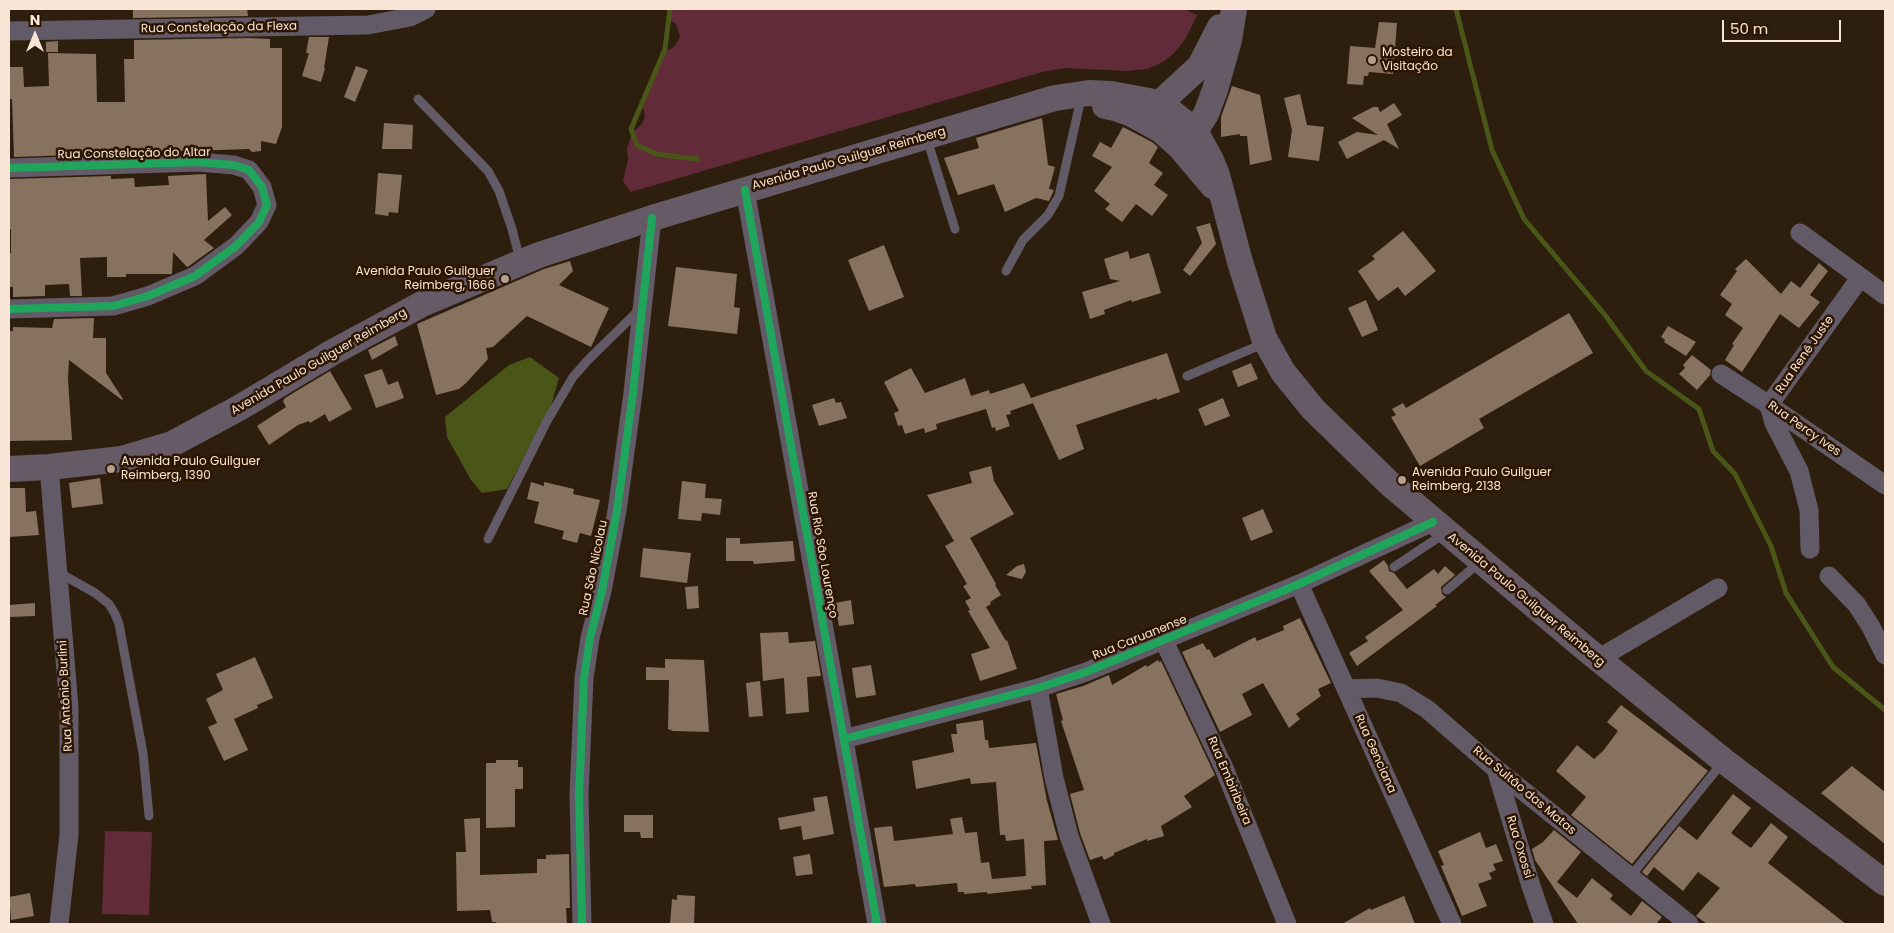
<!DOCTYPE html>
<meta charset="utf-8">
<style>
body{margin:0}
#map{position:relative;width:1894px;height:933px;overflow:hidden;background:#2e1e0e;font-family:Poppins,sans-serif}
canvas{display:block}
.frame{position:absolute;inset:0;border:10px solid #f9e5d5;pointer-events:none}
.north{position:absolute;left:10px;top:10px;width:50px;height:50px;-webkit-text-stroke:4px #2c1602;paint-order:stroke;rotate:0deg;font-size:14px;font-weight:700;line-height:20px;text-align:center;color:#f9e5d5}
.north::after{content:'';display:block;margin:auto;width:18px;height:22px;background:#f9e5d5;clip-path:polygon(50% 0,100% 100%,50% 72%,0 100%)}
.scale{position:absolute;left:1722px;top:20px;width:119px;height:22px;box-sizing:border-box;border:2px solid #f9e5d5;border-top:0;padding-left:6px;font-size:15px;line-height:18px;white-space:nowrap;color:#f9e5d5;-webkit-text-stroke:4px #2c1602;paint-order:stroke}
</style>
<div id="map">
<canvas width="1894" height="933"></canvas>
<div class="frame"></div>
<div class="north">N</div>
<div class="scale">50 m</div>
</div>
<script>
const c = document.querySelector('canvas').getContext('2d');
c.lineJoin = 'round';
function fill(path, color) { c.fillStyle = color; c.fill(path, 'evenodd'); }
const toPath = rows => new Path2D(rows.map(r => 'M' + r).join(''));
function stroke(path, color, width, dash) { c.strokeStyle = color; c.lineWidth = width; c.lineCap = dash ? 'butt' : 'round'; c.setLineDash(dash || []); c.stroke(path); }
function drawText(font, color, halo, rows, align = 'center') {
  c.font = font + ' Poppins,sans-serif'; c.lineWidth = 5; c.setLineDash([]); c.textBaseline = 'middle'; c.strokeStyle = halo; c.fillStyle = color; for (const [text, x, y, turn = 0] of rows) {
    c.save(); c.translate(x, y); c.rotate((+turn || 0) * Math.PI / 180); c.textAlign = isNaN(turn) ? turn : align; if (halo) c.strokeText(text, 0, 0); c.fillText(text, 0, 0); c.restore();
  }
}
fill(toPath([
 [673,9,1184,9,1197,15,1186,38,1174,53,1163,62,1147,69,1127,71,1066,68,1042,72,631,192,623,181,628,160,627,149,632,133,642,124,645,117,643,106,650,91,654,72,665,55,664,52,674,47,680,37,676,24,670,20],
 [105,831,152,832,149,915,102,914]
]), '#612b3a');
fill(toPath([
 [530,357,559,378,551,406,507,489,482,493,471,480,447,437,445,417,509,365]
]), '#495617');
stroke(toPath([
 [670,9,665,49,631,129,637,145,656,154,697,159],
 [1456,9,1492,150,1524,219,1605,315,1646,371,1699,409,1713,451,1735,474,1771,546,1786,593,1833,667,1885,710]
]), '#495617', 5);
fill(toPath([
 [133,9,247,9,248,16,133,18],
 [1379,22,1397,23,1393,74,1369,72,1368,76,1364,76,1363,85,1347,84,1350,46,1375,48],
 [309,37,329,37,324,68,325,68,321,82,302,76,309,53,306,53],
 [248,38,270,39,270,48,282,48,282,127,276,144,261,141,261,151,252,152,249,149,14,157,12,99,9,99,9,67,23,67,24,87,49,86,48,53,96,54,97,102,125,102,124,59,134,59,134,40],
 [58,41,58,52,46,52,46,42],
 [356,66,368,70,355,102,344,97],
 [1232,86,1260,95,1272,160,1250,165,1247,136,1240,136,1240,134,1221,137,1221,117],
 [1300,94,1307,125,1324,127,1319,161,1288,157,1292,130,1284,98],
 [1394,103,1402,115,1387,124,1399,149,1384,140,1347,159,1338,142,1357,132,1378,135,1352,118,1373,107,1378,107,1380,112],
 [1042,118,1048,165,1055,167,1049,189,1054,190,1049,201,1036,198,1005,212,994,184,958,195,944,158,979,148,976,138],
 [384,123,413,125,412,149,382,149],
 [1123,127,1152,142,1158,147,1149,163,1163,173,1154,185,1168,195,1152,216,1136,204,1122,222,1105,209,1110,204,1094,191,1112,167,1092,156,1100,142,1111,148],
 [378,173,402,175,398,213,389,212,388,216,375,214],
 [206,174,208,221,225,207,232,215,204,240,214,248,189,266,187,267,173,252,172,274,126,274,126,277,107,277,107,257,80,258,82,296,70,296,69,284,45,285,45,296,13,297,13,287,9,287,9,253,11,253,11,229,9,229,9,179,111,176,111,179,134,178,135,187,169,185,168,176],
 [1210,223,1216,244,1190,276,1183,270,1202,243,1196,227],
 [1403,231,1436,271,1405,296,1398,287,1378,301,1358,271,1375,259,1372,256],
 [884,245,904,297,869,311,848,260],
 [1128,251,1130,259,1149,253,1161,293,1132,302,1131,300,1104,310,1105,314,1090,319,1082,292,1120,281,1110,279,1104,259],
 [1746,259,1781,294,1791,281,1800,288,1819,263,1828,271,1810,295,1820,302,1799,328,1780,314,1742,372,1725,360,1734,345,1732,344,1743,328,1725,315,1732,304,1720,295,1737,271,1735,269],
 [570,261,573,271,559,285,609,308,591,347,527,316,493,347,486,348,488,359,466,383,459,389,436,395,417,324,544,269],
 [676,267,737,274,734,307,740,308,737,334,668,326],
 [1366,300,1378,330,1362,337,1348,308],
 [1569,313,1593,353,1479,419,1484,428,1420,466,1391,417,1396,415,1392,409,1403,403,1406,408],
 [94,318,93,338,106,338,106,373,123,399,122,400,69,360,68,379,72,440,9,441,9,331,13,331,13,327,52,328,54,319],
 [1668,326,1696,342,1686,356,1664,342,1665,340,1661,337],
 [395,336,398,345,372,360,368,350],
 [1167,353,1180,392,1157,400,1157,398,1076,425,1084,449,1059,460,1032,401,1033,403,1010,411,1011,414,1006,415,1010,426,996,431,995,427,992,428,986,409,936,424,937,429,925,433,924,428,905,434,902,425,898,426,894,413,899,411,884,382,911,368,925,393,965,378,971,396,989,390,990,394,1024,383,1031,398],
 [1692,355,1711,370,1710,375,1697,390,1679,374,1685,368,1683,365],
 [1251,363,1258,379,1238,387,1232,371],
 [382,369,388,385,398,381,404,398,376,408,364,375],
 [330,371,352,409,329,422,325,414,310,423,309,421,298,425,269,445,257,426,286,407,283,401,285,398],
 [834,398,836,403,841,402,847,418,819,426,812,405],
 [1223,398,1230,416,1205,426,1198,409],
 [991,466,994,481,1014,514,970,538,996,584,995,585,1001,595,990,602,991,604,986,607,1006,641,1007,640,1017,669,980,681,971,654,990,648,968,611,970,610,965,601,971,598,963,586,967,584,945,546,954,541,927,495,972,483,969,472],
 [100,478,103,504,72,508,69,483],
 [682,481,706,484,705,498,722,499,720,515,702,513,701,521,678,519],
 [531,482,544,486,544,482,574,489,573,494,600,500,591,536,580,533,577,543,562,539,564,531,534,523,539,502,527,499],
 [10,488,25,488,26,512,36,511,39,535,9,537],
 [1263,509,1273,532,1251,541,1242,518],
 [726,538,740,538,740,544,793,541,795,561,754,564,753,561,726,561],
 [643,548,691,553,687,583,640,577],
 [1384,560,1388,566,1389,571,1394,573,1407,589,1434,569,1438,574,1445,566,1455,575,1441,587,1442,594,1446,597,1435,605,1437,606,1357,666,1349,653,1368,641,1365,637,1403,610,1369,571],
 [1024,564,1026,572,1022,579,1006,575,1017,566],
 [698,586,699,608,687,609,685,587],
 [851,600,854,624,839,626,835,603],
 [35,603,35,616,9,617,9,605],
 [1300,618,1331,683,1318,689,1321,696,1296,714,1300,719,1289,728,1263,683,1242,694,1252,715,1220,732,1182,652,1203,643,1207,650,1209,649,1214,658,1255,637,1257,641,1284,630,1283,626],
 [788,632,789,643,815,641,821,676,807,677,809,712,786,714,784,678,763,681,760,633],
 [255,657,273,698,257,705,258,708,234,719,248,750,224,761,208,727,217,723,206,699,223,690,216,674],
 [665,659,704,660,709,732,673,731,668,729,669,680,646,680,646,667,665,668],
 [1158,660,1159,662,1161,661,1215,775,1184,796,1192,807,1161,826,1164,836,1147,841,1147,839,1114,853,1114,855,1104,860,1102,856,1090,860,1080,833,1070,794,1084,790,1061,721,1063,720,1056,694,1083,686,1109,675,1112,685,1146,665,1147,667],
 [871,665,876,695,856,698,852,668],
 [760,681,763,716,749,717,746,683],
 [1621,705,1708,771,1632,864,1571,815,1586,797,1556,771,1577,745,1594,759,1603,751,1618,731,1607,722],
 [983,720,985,740,988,740,989,748,1036,743,1047,801,1058,840,1044,841,1046,885,1031,886,1032,889,987,894,987,892,964,894,964,892,958,892,957,883,916,887,915,884,884,887,874,828,892,826,894,841,953,834,950,819,962,817,965,833,977,832,981,863,989,862,992,879,1026,876,1024,839,1006,841,1005,835,1000,835,996,782,971,784,970,778,916,789,912,761,954,752,951,734,957,734,956,724],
 [496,760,518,760,518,767,523,767,523,789,515,789,515,827,486,828,486,763,496,763],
 [1852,766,1885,792,1885,844,1821,793],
 [1733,794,1751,808,1731,833,1751,848,1771,823,1788,837,1768,863,1846,924,1707,924,1696,916,1720,888,1698,872,1683,891,1654,867,1647,876,1642,872,1679,826,1697,840],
 [827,796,834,834,803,840,801,826,780,830,778,818,815,811,813,798],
 [624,815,653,815,653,838,641,838,640,832,624,832],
 [480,818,480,875,537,873,537,859,546,859,546,855,569,854,570,908,566,908,567,924,497,924,496,922,492,922,490,910,457,911,456,852,466,852,464,819],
 [1554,830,1581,852,1557,882,1577,898,1592,878,1613,895,1610,899,1631,916,1642,901,1662,917,1656,924,1578,924,1535,860,1532,849,1543,842],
 [1480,832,1486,848,1496,844,1503,861,1493,864,1496,870,1489,873,1492,879,1478,884,1487,906,1462,916,1441,866,1444,865,1438,851],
 [810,854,813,874,796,876,793,857],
 [30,893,34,916,11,920,9,897],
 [677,895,695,896,694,924,670,924,672,899,677,900],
 [1404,896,1415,924,1342,924,1370,908,1371,910]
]), '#87725f');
stroke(toPath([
 [418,99,488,171,499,191,512,229,520,260],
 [927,139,955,229],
 [1006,271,1023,240,1048,215,1059,196,1080,103],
 [1187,376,1265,343],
 [488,539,547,421,573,377,588,360,639,310],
 [1394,567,1445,533],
 [58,572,95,593,109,604,115,614,119,624,143,753,149,816],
 [1447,590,1480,562],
 [1630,877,1722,763]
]), '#625a66', 9);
stroke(toPath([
 [9,31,368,25,410,17,426,9],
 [9,168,198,162,234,165,249,170,262,187,267,205,259,222,236,246,195,276,148,296,113,306,9,309],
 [745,190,877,924],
 [1800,233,1885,295],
 [1721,374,1769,405,1885,485],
 [49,467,69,707,69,835,59,924],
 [1810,549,1809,510,1799,471,1774,423,1769,405,1860,278],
 [1829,576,1857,605,1871,627,1885,655],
 [1299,584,1452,924],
 [1164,641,1224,768,1287,924],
 [1598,659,1718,588],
 [1038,688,1054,778,1069,836,1101,924],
 [1346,689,1377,688,1401,693,1427,709,1496,769,1689,924],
 [844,739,1038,688,1086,672,1299,584,1433,522],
 [1496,769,1530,883,1544,924],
 [582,924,579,795,584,678,590,638,602,591,617,511,633,393,652,218]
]), '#625a66', 19);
stroke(toPath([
 [1105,106,1115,108,1132,114,1161,130,1180,147,1213,186],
 [1157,120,1160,103,1200,66,1220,27],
 [1178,135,1195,131,1206,114,1215,90,1229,40,1234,9],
 [9,469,49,467,122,459,172,444,239,408,333,352,422,304,539,255,652,218,1055,98,1089,93,1111,94,1160,103,1195,131,1210,158,1217,175,1240,262,1264,338,1283,372,1313,409,1390,484,1586,649,1724,761,1885,883]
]), '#655a66', 26);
stroke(toPath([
 [9,168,198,162,234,165,249,170,262,187,267,205,259,222,236,246,195,276,148,296,113,306,9,309],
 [745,190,877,924],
 [844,739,1038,688,1086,672,1299,584,1433,522],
 [582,924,579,795,584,678,590,638,602,591,617,511,633,393,652,218]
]), '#20a55d', 8);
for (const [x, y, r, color] of [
 [1372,60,5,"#b29f8f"],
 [505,279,5,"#b29f8f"],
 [111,469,5,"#b29f8f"],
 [1402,480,5,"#b29f8f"]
]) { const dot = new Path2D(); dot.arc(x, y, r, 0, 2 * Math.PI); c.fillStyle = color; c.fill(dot); stroke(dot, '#2c1602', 2); }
drawText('12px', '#f9e5d5', '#2c1602', [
 ["Rua Constelação da Flexa",219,28,-1],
 ["Rua Constelação do Altar",134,154,-1],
 ["Avenida Paulo Guilguer Reimberg",849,159,-16],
 ["Rua Renê Juste",1805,355,-55],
 ["Avenida Paulo Guilguer Reimberg",319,362,-30],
 ["Rua Percy Ives",1804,429,35],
 ["Rua Rio São Lourenço",822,555,80],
 ["Rua São Nicolau",594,568,-78],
 ["Avenida Paulo Guilguer Reimberg",1526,600,40],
 ["Rua Caruanense",1140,638,-22],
 ["Rua Antônio Burlini",66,696,-93],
 ["Rua Genciana",1375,754,66],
 ["Rua Embiribeira",1229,781,67],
 ["Rua Sultão das Matas",1524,791,40],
 ["Rua Oxossi",1519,847,73]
]);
drawText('12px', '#f9e5d5', '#2c1602', [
 ["Mosteiro da",1382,53],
 ["Visitação",1382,67],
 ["Avenida Paulo Guilguer",495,272,"right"],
 ["Reimberg, 1666",495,286,"right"],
 ["Avenida Paulo Guilguer",121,462],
 ["Reimberg, 1390",121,476],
 ["Avenida Paulo Guilguer",1412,473],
 ["Reimberg, 2138",1412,487]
], 'left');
</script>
